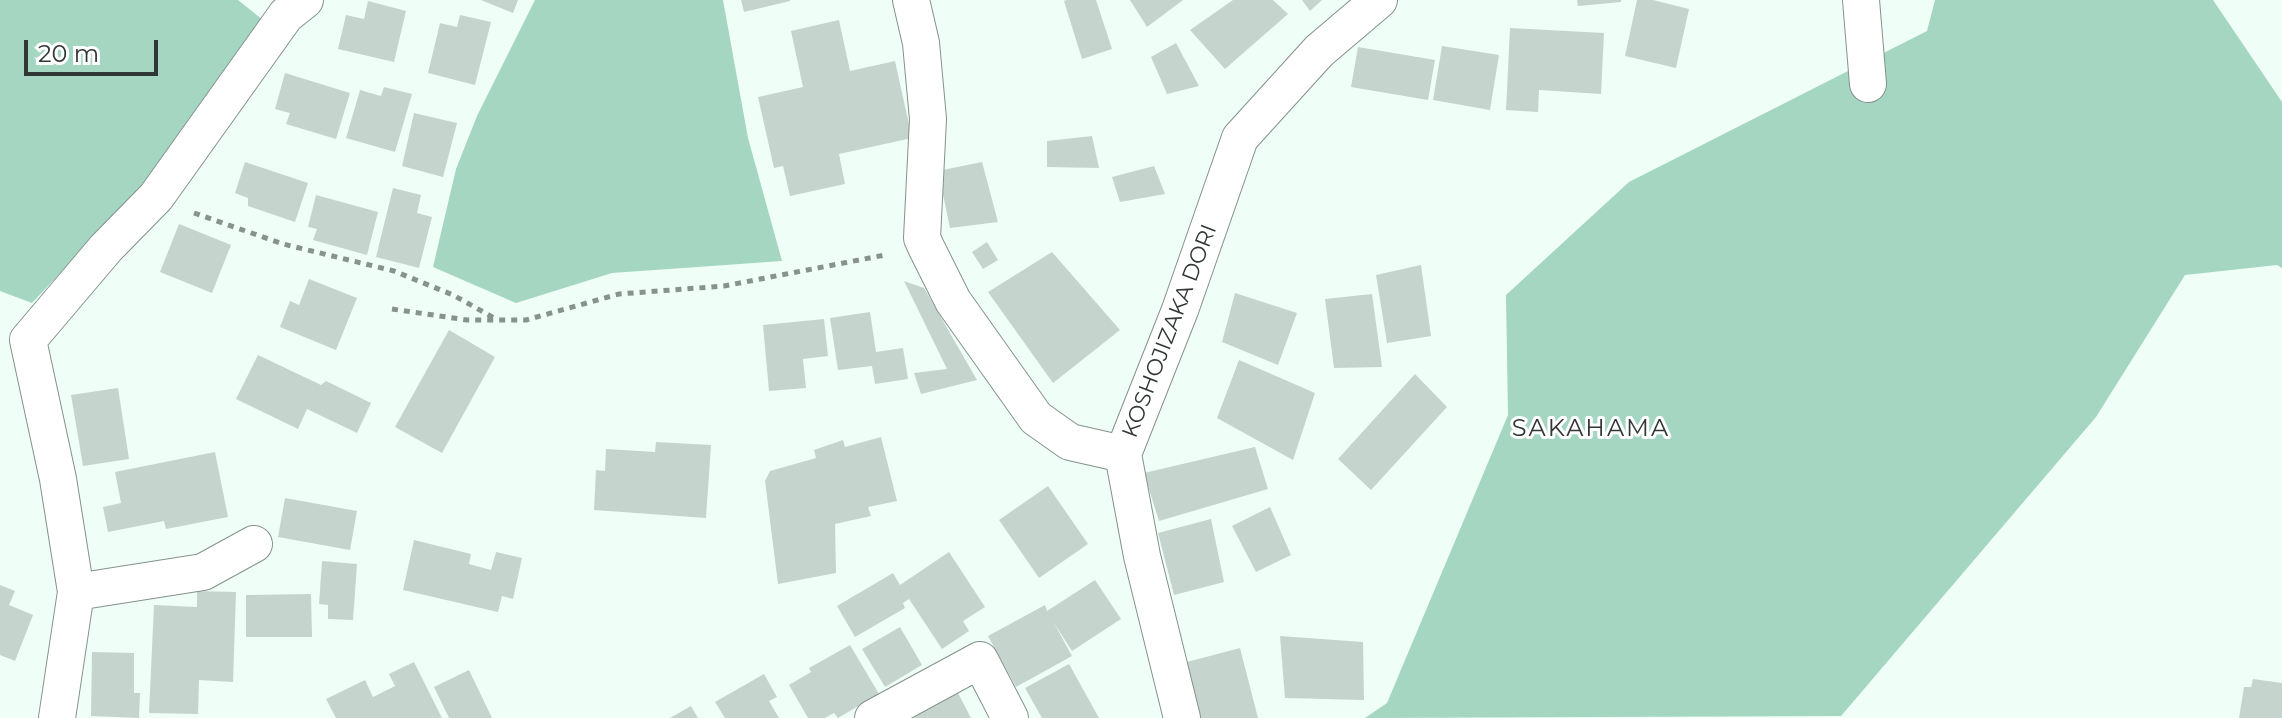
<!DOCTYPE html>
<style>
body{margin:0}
#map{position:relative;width:2282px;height:718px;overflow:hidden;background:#effef7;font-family:Montserrat,sans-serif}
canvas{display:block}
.scale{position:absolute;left:24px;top:40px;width:134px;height:36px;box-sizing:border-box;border:4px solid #313734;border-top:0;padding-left:10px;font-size:24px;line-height:28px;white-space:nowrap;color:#313734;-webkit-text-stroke:6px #fff;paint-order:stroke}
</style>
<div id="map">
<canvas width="2282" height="718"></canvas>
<div class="scale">20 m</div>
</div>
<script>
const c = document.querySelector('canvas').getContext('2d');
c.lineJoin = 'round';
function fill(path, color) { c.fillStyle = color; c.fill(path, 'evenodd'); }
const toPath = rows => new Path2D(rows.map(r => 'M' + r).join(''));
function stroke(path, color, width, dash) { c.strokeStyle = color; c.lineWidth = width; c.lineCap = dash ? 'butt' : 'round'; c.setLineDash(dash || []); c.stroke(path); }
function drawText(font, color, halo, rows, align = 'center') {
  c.font = font + ' Montserrat,sans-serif'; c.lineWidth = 6; c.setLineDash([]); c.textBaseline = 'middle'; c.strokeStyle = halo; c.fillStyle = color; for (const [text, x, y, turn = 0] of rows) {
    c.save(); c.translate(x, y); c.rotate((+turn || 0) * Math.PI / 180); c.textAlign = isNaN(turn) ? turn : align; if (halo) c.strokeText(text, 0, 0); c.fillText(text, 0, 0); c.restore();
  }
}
fill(toPath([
 [0,0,238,0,268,24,141,187,32,303,0,291],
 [535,0,723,0,748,138,782,261,612,273,516,303,433,267,456,169,477,116],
 [1935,0,2213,0,2282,102,2282,268,2277,265,2185,275,2096,417,1841,716,1365,718,1387,703,1508,415,1506,295,1629,182,1927,31]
]), '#a4d6c2');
fill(toPath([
 [481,0,518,0,513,13],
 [741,0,790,0,790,1,744,12],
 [1066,0,1096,0,1112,49,1082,59,1064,1],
 [1130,0,1183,0,1147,27],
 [1233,0,1273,0,1288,14,1225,69,1190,30],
 [1302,0,1322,0,1310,11],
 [1577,0,1621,0,1621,2,1578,6],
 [1637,0,1653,0,1689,9,1676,68,1625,56],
 [368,1,406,11,394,62,338,49,346,15,364,19],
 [460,15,491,22,475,85,428,73,440,23,457,27],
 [839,20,850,71,895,61,912,138,839,154,845,184,790,196,783,166,774,168,758,97,803,87,791,31],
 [1510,28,1604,33,1601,94,1539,90,1538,112,1506,110],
 [1176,43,1199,86,1167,94,1151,57],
 [1442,46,1499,55,1490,110,1433,100],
 [1358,47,1435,60,1428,100,1351,87],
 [285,73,350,93,336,139,286,124,290,113,275,109],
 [384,87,412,94,395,152,346,138,360,90,381,96],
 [414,113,457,123,443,177,402,166],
 [1092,136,1099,168,1047,167,1047,141],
 [245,162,308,183,295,222,248,206,248,198,235,193],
 [982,162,998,222,950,228,938,171],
 [1154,166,1165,194,1120,202,1112,177],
 [393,188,421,195,417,213,432,217,419,268,376,257],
 [316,195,378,212,367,255,313,240,317,229,308,227],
 [179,224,231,245,212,293,160,272],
 [987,242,998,260,983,269,972,252],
 [1052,252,1120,330,1053,383,988,292],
 [1421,265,1431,336,1387,343,1376,275],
 [309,279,357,298,336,350,280,327,290,301,299,305],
 [904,281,924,288,977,380,921,394,914,373,947,369],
 [1235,293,1297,313,1278,365,1222,342],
 [1372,294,1382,367,1334,368,1325,299],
 [870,312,876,352,903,348,908,379,875,384,872,366,838,370,830,318],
 [824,319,828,356,803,359,806,388,769,391,763,325],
 [449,330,495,357,442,453,395,427],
 [258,355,321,385,326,381,371,403,357,433,307,409,298,429,236,399],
 [1239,360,1315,393,1293,460,1217,418],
 [1415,374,1447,407,1371,490,1338,459],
 [118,388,129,459,83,466,71,395],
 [881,437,897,501,868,507,871,516,835,524,836,573,778,584,765,481,770,471,816,458,814,450,843,440,845,447],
 [656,442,711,445,706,518,594,510,596,470,605,471,606,449,655,452],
 [1255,447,1268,489,1159,521,1144,473],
 [215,452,228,517,166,529,164,521,108,532,103,507,121,503,115,472],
 [1048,486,1088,544,1039,578,999,520],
 [285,498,357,511,350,550,278,537],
 [1270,507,1291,555,1256,572,1232,526],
 [1211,519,1224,582,1174,595,1158,533],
 [414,540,471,554,469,564,491,570,496,552,522,558,513,599,502,596,498,612,403,590],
 [949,552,985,607,963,621,969,631,942,649,909,599,903,603,905,608,855,637,837,606,893,573,900,585],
 [322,561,357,564,353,620,328,619,328,605,319,604],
 [1095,580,1121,619,1072,651,1054,623,1072,656,1016,687,988,636,1045,605,1047,611],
 [0,585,15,591,9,605,33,615,15,661,0,655],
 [197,591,236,592,233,682,199,680,198,714,149,713,154,605,197,607],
 [311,594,312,637,246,637,246,595],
 [900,627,922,665,885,687,862,649],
 [1280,636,1363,642,1364,700,1285,698],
 [850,645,879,694,838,718,834,713,825,718,808,718,789,685,811,672,809,668],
 [1240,648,1258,718,1201,718,1187,662],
 [92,652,134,653,134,693,140,693,139,718,91,716],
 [414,662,442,718,336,718,326,699,365,680,373,697,395,686,389,674],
 [1069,664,1099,718,1042,718,1025,688],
 [469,670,492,718,449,718,434,687],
 [764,674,777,697,769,701,779,718,725,718,715,702],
 [2253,679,2282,683,2282,718,2239,718,2244,687,2251,687],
 [958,693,971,718,909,718],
 [691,706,698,718,670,718]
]), '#c6d4ce');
const street = toPath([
 [911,0,921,43,928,119,922,238,926,247,953,301,1036,418,1070,442,1123,454],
 [1861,0,1868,84],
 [76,592,203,572,254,544],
 [57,718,76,592,58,479,28,340,106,248,156,197,286,15,305,0],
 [873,718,980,660,1010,718],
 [1182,718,1142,556,1123,454,1180,310,1240,138,1319,51,1379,0]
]);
stroke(street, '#84928c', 38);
stroke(toPath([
 [194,213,283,244,394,271,453,295,496,319],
 [392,309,467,320,526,320,619,294,724,286,885,255]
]), '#88928d', 5, [6, 6]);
stroke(street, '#fff', 36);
drawText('22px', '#313734', '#fff', [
 ["KOSHOJIZAKA DORI",1170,331,-69]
]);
c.letterSpacing = '2px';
drawText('24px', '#313734', '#fff', [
 ["SAKAHAMA",1591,429]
]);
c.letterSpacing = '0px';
</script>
